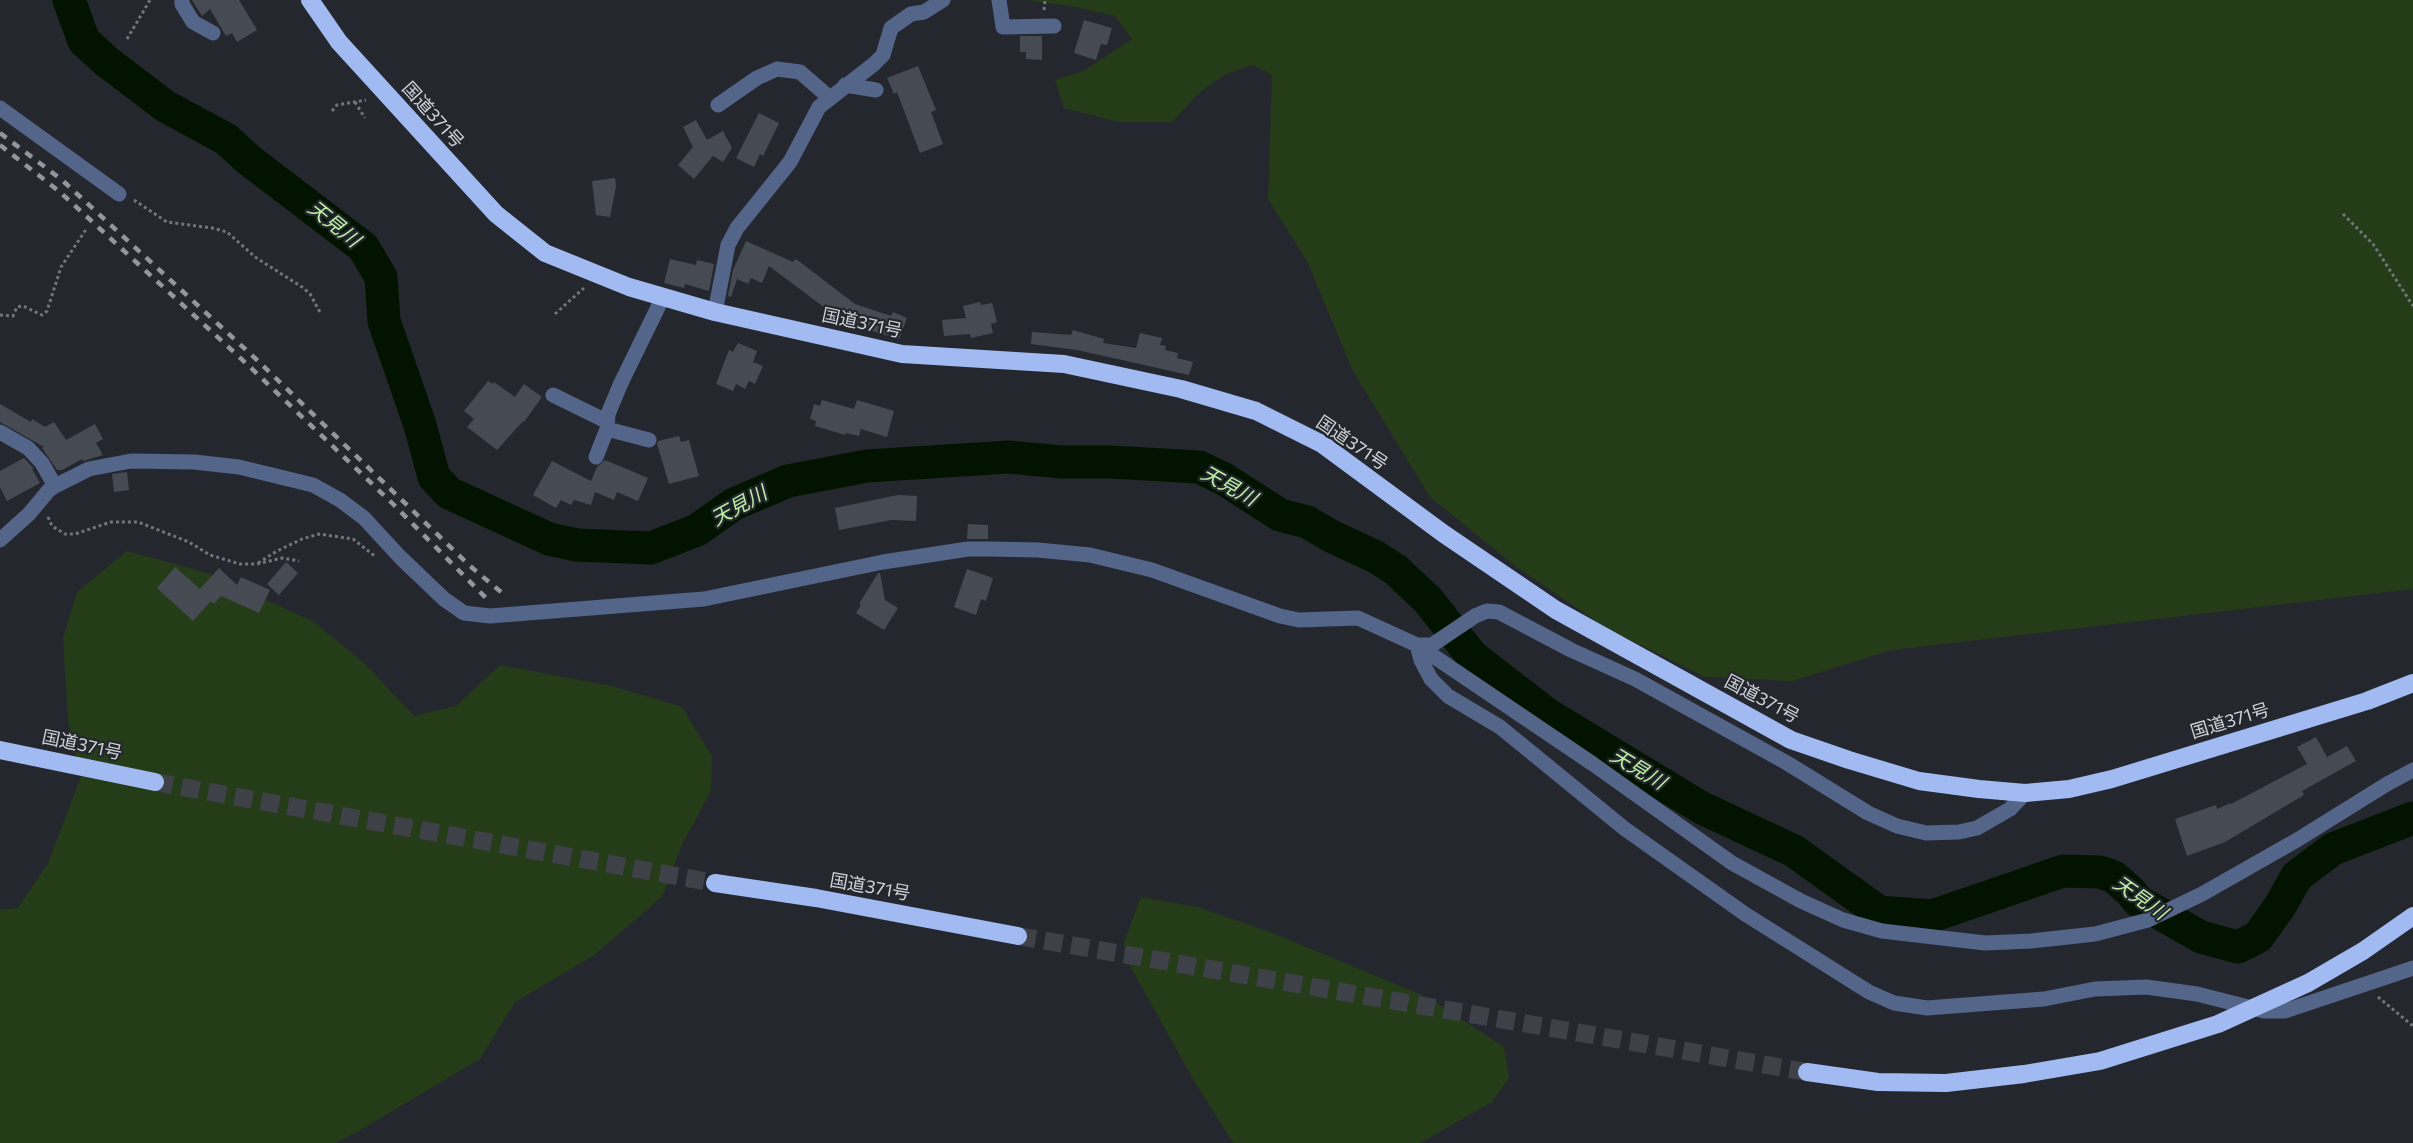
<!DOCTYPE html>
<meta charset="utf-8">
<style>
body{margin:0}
canvas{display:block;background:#24272e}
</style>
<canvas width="2413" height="1143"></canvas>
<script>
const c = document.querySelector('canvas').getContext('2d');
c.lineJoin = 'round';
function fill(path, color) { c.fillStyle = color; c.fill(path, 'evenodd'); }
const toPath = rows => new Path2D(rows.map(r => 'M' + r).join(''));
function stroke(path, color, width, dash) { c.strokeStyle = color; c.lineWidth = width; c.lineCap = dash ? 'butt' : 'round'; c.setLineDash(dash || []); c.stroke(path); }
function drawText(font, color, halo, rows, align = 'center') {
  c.font = font + ' Commissioner,"Noto Sans JP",sans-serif'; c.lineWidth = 4.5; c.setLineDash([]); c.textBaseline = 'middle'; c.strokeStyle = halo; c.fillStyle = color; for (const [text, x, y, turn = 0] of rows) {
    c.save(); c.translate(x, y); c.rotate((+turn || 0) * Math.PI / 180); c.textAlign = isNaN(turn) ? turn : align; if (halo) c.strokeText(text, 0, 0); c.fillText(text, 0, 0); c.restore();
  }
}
fill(toPath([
 [1028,0,2413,0,2413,589,1892,650,1792,681,1705,677,1606,628,1518,568,1430,497,1353,371,1308,263,1268,199,1272,75,1253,65,1226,74,1200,92,1172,122,1119,122,1064,108,1055,80,1083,71,1132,39,1115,16,1076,7],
 [127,551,207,573,314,622,364,663,414,716,456,706,500,665,612,686,682,707,712,756,711,791,682,845,662,897,593,956,515,1002,480,1059,357,1132,335,1143,0,1143,0,910,18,908,48,863,81,777,68,722,63,638,77,592],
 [1141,897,1197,907,1270,932,1429,998,1504,1047,1509,1078,1492,1102,1420,1143,1233,1143,1193,1079,1125,957,1124,942]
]), '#243c17');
stroke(toPath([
 [69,0,84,41,106,61,165,106,226,139,249,160,363,247,381,277,384,321,420,425,434,477,449,493,549,539,577,545,651,548,697,530,734,504,788,481,867,466,1008,457,1062,462,1111,462,1199,467,1224,479,1280,515,1307,522,1331,536,1376,557,1396,570,1428,600,1472,656,1547,714,1702,808,1794,851,1879,912,1932,916,2063,871,2100,872,2114,877,2130,891,2138,901,2201,937,2238,947,2258,937,2280,906,2297,876,2333,849,2413,818]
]), '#021400', 33);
fill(toPath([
 [192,0,239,0,257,30,237,42,232,33,226,36,210,9,202,16],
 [1084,20,1112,28,1107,45,1101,44,1096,60,1074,53],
 [1020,36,1042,36,1042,60,1026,59,1026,52,1020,52],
 [918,66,936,110,931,112,943,144,920,153,897,92,894,94,887,78],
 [759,113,779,123,763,156,760,154,754,167,736,158],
 [696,120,707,140,723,131,732,148,723,162,713,156,694,179,678,165,693,147,683,127],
 [615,178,616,186,610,217,596,215,592,181],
 [746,241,793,262,796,259,855,304,891,316,893,312,907,318,899,339,855,326,853,329,769,266,762,283,751,278,748,284,737,279,731,297,728,296,733,270],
 [670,259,696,265,697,260,714,264,709,291,685,284,684,288,664,283],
 [980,302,981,305,992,303,997,322,991,324,993,333,971,338,970,334,944,336,942,320,966,318,963,306],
 [1073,330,1104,339,1103,343,1136,348,1140,333,1162,338,1160,345,1166,346,1165,350,1178,353,1177,358,1193,362,1189,375,1077,350,1031,344,1032,332,1071,335],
 [738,343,757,351,753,362,763,366,755,384,749,381,745,389,736,384,733,391,716,384,729,350,733,352],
 [488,381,493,384,494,382,515,397,524,384,542,397,524,422,523,421,497,450,467,427,474,419,464,411],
 [822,400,854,409,857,400,894,411,887,437,861,429,859,436,846,433,845,435,815,426,816,421,810,419,814,404,820,406],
 [0,404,31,422,32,419,45,427,54,422,66,440,95,424,103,439,96,443,103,455,83,461,82,459,62,470,57,470,42,448,44,447,0,422],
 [679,436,681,442,689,440,699,476,669,484,657,444,658,441],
 [24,458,34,469,32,469,40,483,7,501,0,487,0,471],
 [605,460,648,478,638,501,617,492,614,500,595,492,591,505,574,500,571,505,561,500,556,508,533,495,552,461,591,481,597,467],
 [127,472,129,490,114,492,112,474],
 [898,495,917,496,916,521,891,520,839,530,835,508],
 [968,524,988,525,988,539,967,539],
 [286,562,298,573,279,595,267,584],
 [175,567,200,589,219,568,237,585,241,577,270,590,259,613,221,596,214,604,211,601,193,621,157,588],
 [967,569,993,578,986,601,981,599,976,615,954,607],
 [878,573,880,573,885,600,898,608,884,630,856,613,861,605,859,604],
 [2316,737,2327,757,2347,746,2356,761,2302,791,2304,795,2225,842,2187,856,2175,819,2216,805,2217,809,2231,803,2231,804,2307,764,2297,747]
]), '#464a52');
stroke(toPath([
 [155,782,715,883],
 [1018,936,1807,1072]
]), '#3e4147', 18, [18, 9]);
stroke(toPath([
 [1044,10,1045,0],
 [127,39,150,0],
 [355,102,365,118],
 [332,111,337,105,366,100],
 [134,200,167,222,212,228,227,232,255,257,302,287,310,294,321,314],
 [2343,214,2373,244,2413,306],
 [555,314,584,288],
 [0,315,13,316,17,307,23,306,42,315,47,311,61,267,87,228],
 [48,517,52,526,65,534,75,534,111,522,138,522,189,542,210,555,240,564,257,564,282,558,299,561],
 [258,563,277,551,302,539,319,534,353,539,376,557],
 [2378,997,2413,1026]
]), '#72757b', 3, [3, 3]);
stroke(toPath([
 [182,0,182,4,193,22,213,33],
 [999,0,1003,27,1054,26],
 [845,85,876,90],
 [718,105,757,78,777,69,800,72,830,98],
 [0,108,119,194],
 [715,312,728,245,737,228,790,162,819,107,874,64,883,55,891,28,911,14,924,12,943,0],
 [553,395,606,421],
 [607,429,649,440],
 [0,432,28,448,42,463,55,486,89,469,131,461,194,462,239,467,313,485,340,500,364,518,400,557,444,599,464,613,490,616,704,599,883,562,968,549,990,549,1038,550,1090,555,1152,570,1280,616,1299,620,1358,618,1417,645,1593,764,1732,863,1801,901,1843,920,1882,931,1985,943,2031,941,2095,934,2148,920,2202,894,2297,840,2387,784,2413,770],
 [596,457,607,429,608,414,621,383,663,297],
 [0,540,29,514,49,490,55,486],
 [1417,645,1421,660,1431,679,1448,696,1500,727,1625,829,1745,914,1869,992,1894,1003,1927,1008,2044,999,2095,989,2146,987,2197,994,2264,1011,2285,1011,2413,968],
 [1417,645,1432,645,1475,616,1487,611,1499,612,1571,650,1635,679,1787,763,1868,813,1897,826,1926,833,1959,832,1977,828,2010,809,2025,793]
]), '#54658a', 15);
stroke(toPath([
 [310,0,339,42,496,214,545,253,629,287,715,312,902,354,1064,364,1181,389,1256,411,1322,444,1444,534,1556,610,1791,740,1849,760,1919,781,1979,789,2025,793,2069,789,2112,779,2367,701,2413,683],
 [0,750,155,782],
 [715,883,816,898,1018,936],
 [1807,1072,1878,1082,1946,1083,2024,1074,2100,1061,2218,1024,2308,983,2363,951,2413,916]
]), '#a1bbf2', 18);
stroke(toPath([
 [0,133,62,180,257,360,470,566,501,592],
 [0,145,60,192,249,366,393,504,489,601]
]), '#94969c', 4.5, [8, 8]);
drawText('18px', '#d0d2d7', '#24272e', [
 ["国道371号",433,115,48],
 ["国道371号",862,323,12],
 ["国道371号",1352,443,34],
 ["国道371号",1762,699,28],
 ["国道371号",2230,721,-17],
 ["国道371号",82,745,12],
 ["国道371号",870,887,10]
]);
drawText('italic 20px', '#bbeea4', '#24272e', [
 ["天見川",334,224,39],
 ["天見川",1229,486,29],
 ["天見川",739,506,-29],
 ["天見川",1638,769,31],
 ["天見川",2140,898,35]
]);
</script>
